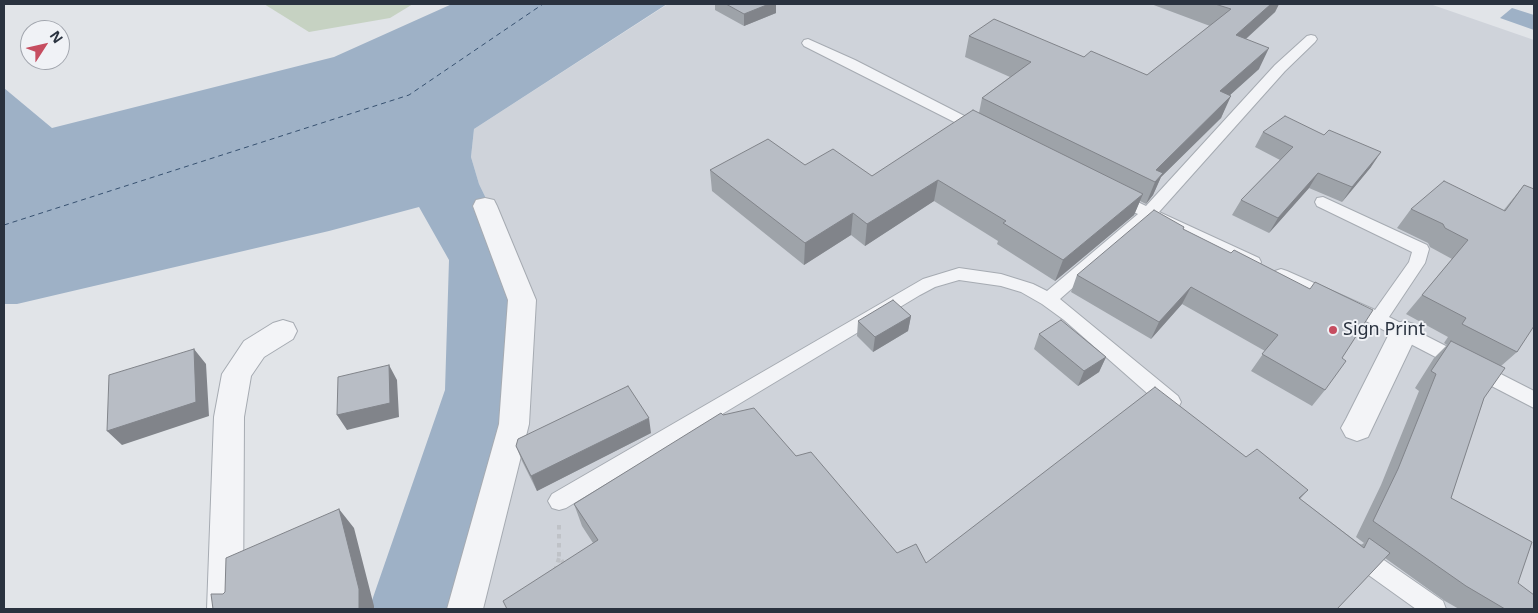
<!DOCTYPE html>
<style>
body{margin:0}
#map{position:relative;width:1538px;height:613px;overflow:hidden;background:#e1e4e8;font-family:"Noto Sans",sans-serif}
canvas{display:block}
.frame{position:absolute;inset:0;border:5px solid #2a323f;pointer-events:none}
.north{position:absolute;left:20px;top:20px;width:50px;height:50px;box-sizing:border-box;background:#f0f2f6;border:1px solid #a1a5ad;border-radius:50%;rotate:55deg;font-size:14px;font-weight:700;line-height:20px;text-align:center;color:#2a323f}
.north::after{content:'';display:block;margin:auto;width:18px;height:22px;background:#c64d60;clip-path:polygon(50% 0,100% 100%,50% 72%,0 100%)}
</style>
<div id="map">
<canvas width="1538" height="613"></canvas>
<div class="frame"></div>
<div class="north">N</div>
</div>
<script>
const c = document.querySelector('canvas').getContext('2d');
c.lineJoin = 'round';
function fill(path, color) { c.fillStyle = color; c.fill(path, 'evenodd'); }
const toPath = rows => new Path2D(rows.map(r => 'M' + r).join(''));
function stroke(path, color, width, dash) { c.strokeStyle = color; c.lineWidth = width; c.lineCap = dash ? 'butt' : 'round'; c.setLineDash(dash || []); c.stroke(path); }
function drawText(font, color, halo, rows, align = 'center') {
  c.font = font + ' "Noto Sans",sans-serif'; c.lineWidth = 4; c.setLineDash([]); c.textBaseline = 'middle'; c.strokeStyle = halo; c.fillStyle = color; for (const [text, x, y, turn = 0] of rows) {
    c.save(); c.translate(x, y); c.rotate((+turn || 0) * Math.PI / 180); c.textAlign = isNaN(turn) ? turn : align; if (halo) c.strokeText(text, 0, 0); c.fillText(text, 0, 0); c.restore();
  }
}
fill(toPath([
 [668,4,1430,4,1534,40,1534,609,454,609,481,516,518,264,479,184,471,157,474,129]
]), '#cfd3da');
fill(toPath([
 [264,4,413,4,390,18,309,32]
]), '#c6d2c2');
fill(toPath([
 [452,4,667,4,474,129,471,157,479,184,518,264,523,331,481,516,454,609,369,609,445,390,449,260,419,207,329,231,17,304,4,304,4,88,52,128,334,57],
 [1512,8,1534,15,1534,30,1500,18]
]), '#9eb1c6');
stroke(toPath([
 [4,225,409,95,543,4]
]), '#375170', 1, [5, 4]);
const service = toPath([
 [1311,35,1315,36,1317,39,1315,42,1285,71,1159,212,1259,258,1261,262,1259,266,1253,268,1247,266,1150,220,1060,299,1178,396,1181,402,1178,408,1171,410,1164,408,1064,320,1042,304,1021,292,1001,286,959,280,935,287,920,295,566,508,559,510,552,508,548,501,552,494,923,279,959,268,1001,274,1033,284,1047,291,1138,214,1111,202,1108,198,1111,194,1121,194,1146,206,1275,65,1307,36,1311,35],
 [808,39,855,60,984,126,986,129,984,132,974,132,804,46,802,43,804,40,808,39],
 [1323,197,1427,245,1429,249,1425,263,1389,317,1534,391,1534,408,1372,324,1275,279,1273,275,1275,271,1281,269,1287,271,1375,310,1409,262,1412,252,1317,206,1315,202,1317,198,1323,197],
 [1357,544,1365,547,1443,601,1446,609,1416,609,1349,561,1346,554,1349,547,1357,544]
]);
const minor = toPath([
 [485,198,494,200,497,206,536,300,529,424,483,609,447,609,499,424,508,300,473,206,476,200,485,198],
 [283,320,293,323,297,331,293,339,264,357,251,376,244,417,243,609,207,609,214,417,222,374,244,341,273,323,283,320],
 [1404,321,1414,324,1418,332,1368,437,1357,441,1346,437,1341,428,1346,419,1394,324,1404,321]
]);
stroke(service, '#a6abb2', 2);
stroke(minor, '#a6abb2', 2);
stroke(toPath([
 [559,525,559,557,566,566],
 [555,571,559,558]
]), '#bfc2c7', 4, [4.5, 4.5]);
fill(service, '#f3f4f7');
fill(minor, '#f3f4f7');
fill(toPath([
 [715,4,776,4,776,13,744,26,715,10],
 [1151,4,1279,4,1275,12,1246,39,1259,69,1230,95,1221,118,1161,177,1153,195,1146,204,1140,201,1134,215,1055,281,997,244,998,241,934,201,865,246,851,235,804,265,712,191,710,170,805,165,872,176,979,113,982,98,1010,77,965,57,969,36,1084,57,1147,75,1210,26],
 [1263,132,1371,167,1342,202,1309,188,1269,233,1232,215,1241,200,1280,160,1255,147],
 [1524,185,1517,352,1501,366,1484,398,1451,498,1518,583,1534,609,1459,609,1445,601,1385,558,1337,609,593,543,582,526,574,504,723,415,796,456,897,553,926,563,1246,457,1308,490,1300,499,1361,545,1364,543,1356,537,1381,485,1419,391,1415,388,1434,358,1447,345,1444,343,1448,337,1406,314,1452,259,1430,247,1428,243,1397,228,1411,209,1503,211],
 [1184,227,1183,229,1342,358,1325,390,1312,406,1251,371,1265,351,1182,304,1151,339,1071,292,1077,275],
 [911,316,908,331,873,352,857,336,858,321],
 [1039,334,1106,357,1099,372,1078,386,1034,349],
 [651,433,537,491,522,461,516,446]
]), '#9ea3a9');
fill(toPath([
 [769,4,776,4,776,13,744,26,744,14],
 [1271,4,1279,4,1275,12,1227,56,1236,35],
 [1269,48,1259,69,1210,113,1220,91],
 [1231,96,1221,118,1161,177,1153,195,1146,204,1155,182,1156,170],
 [1381,152,1371,167,1342,202,1352,187],
 [1318,173,1309,188,1269,233,1278,218],
 [938,180,934,201,865,246,867,224],
 [1143,194,1134,215,1055,281,1063,260],
 [853,213,851,235,804,265,805,243],
 [1191,287,1182,304,1151,339,1159,322],
 [911,316,908,331,873,352,875,337],
 [194,349,206,364,209,416,122,445,107,431],
 [1106,357,1099,372,1078,386,1084,371],
 [389,365,397,380,399,417,347,430,337,415],
 [649,418,651,433,537,491,531,476],
 [339,509,354,528,374,606,374,609,359,609]
]), '#81848a');
const building = toPath([
 [726,4,769,4,744,14,726,4],
 [1215,4,1271,4,1236,35,1269,48,1220,91,1231,96,1156,170,1163,173,1155,182,982,98,1031,62,969,36,994,19,1084,57,1091,51,1147,75,1231,9,1215,4],
 [973,110,1143,194,1063,260,1003,223,1006,221,938,180,867,224,853,213,805,243,710,170,768,139,805,165,833,149,872,176,973,110],
 [1285,116,1324,135,1329,130,1381,152,1352,187,1318,173,1278,218,1241,200,1293,147,1263,132,1285,116],
 [1444,181,1505,211,1524,185,1534,189,1534,326,1517,352,1462,324,1466,318,1422,295,1468,240,1445,228,1443,224,1411,209,1444,181],
 [1154,210,1184,227,1183,229,1231,253,1234,250,1310,289,1315,282,1373,310,1342,358,1346,361,1325,390,1262,354,1278,335,1191,287,1159,322,1077,275,1154,210],
 [893,300,911,316,875,337,858,321,893,300],
 [1061,320,1106,357,1084,371,1039,334,1061,320],
 [1451,341,1505,368,1484,398,1451,498,1532,542,1518,583,1534,595,1534,609,1505,609,1466,586,1373,521,1398,469,1436,374,1431,371,1451,341],
 [194,349,196,402,107,431,109,375,194,349],
 [389,365,390,403,337,415,338,377,389,365],
 [628,386,649,418,531,476,516,446,518,439,628,386],
 [1155,387,1246,457,1257,449,1308,490,1299,498,1364,548,1369,538,1390,553,1337,609,507,609,503,601,598,540,574,504,721,413,723,415,754,408,796,456,811,452,897,553,916,544,926,563,1155,387],
 [339,509,359,589,359,609,213,609,211,594,223,594,225,592,226,558,339,509]
]);
fill(building, '#b8bdc5');
stroke(building, '#81848a', 1);
for (const [x, y, r, color] of [
 [1333,330,5,"#c64d60"]
]) { const dot = new Path2D(); dot.arc(x, y, r, 0, 2 * Math.PI); c.fillStyle = color; c.fill(dot); stroke(dot, '#f0f2f6', 2); }
drawText('18px', '#2a323f', '#f0f2f6', [
 ["Sign Print",1343,330]
], 'left');
</script>
